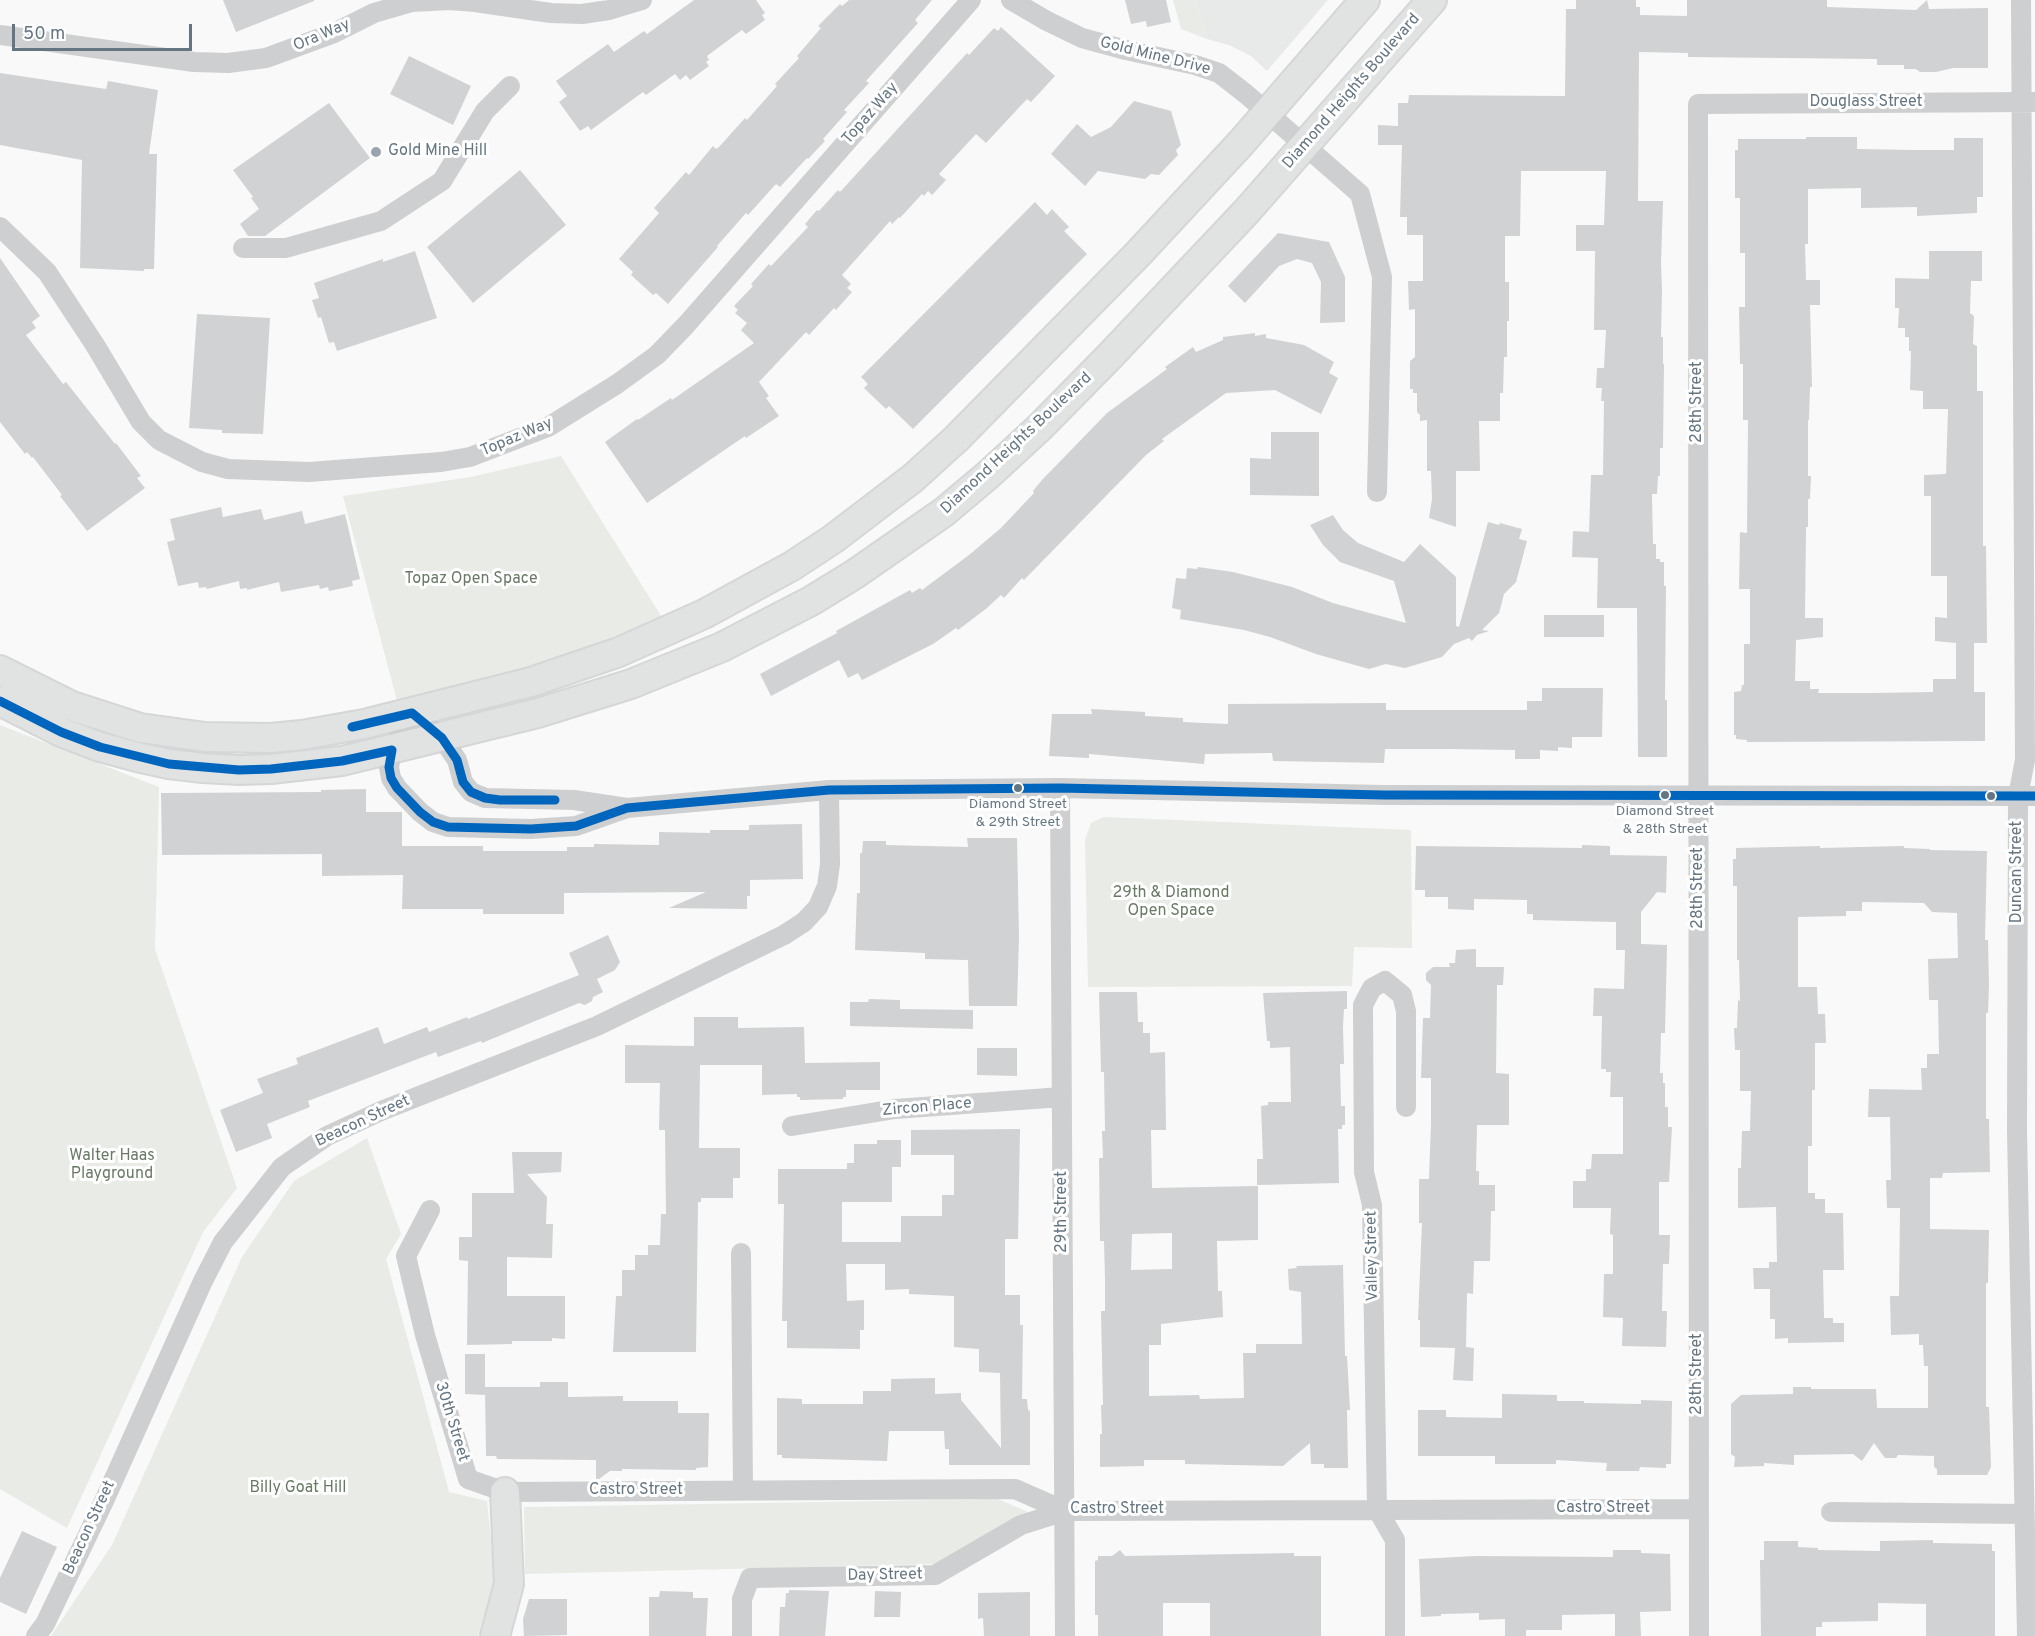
<!DOCTYPE html>
<style>
body{margin:0}
#map{position:relative;width:2035px;height:1636px;overflow:hidden;background:#f9f9f9;font-family:Overpass,sans-serif}
canvas{display:block}
.scale{position:absolute;left:12px;top:24px;width:180px;height:27px;box-sizing:border-box;border:3px solid #657683;border-top:0;padding-left:8px;font-size:18px;line-height:21px;white-space:nowrap;color:#657683;-webkit-text-stroke:4px #fff;paint-order:stroke}
</style>
<div id="map">
<canvas width="2035" height="1636"></canvas>
<div class="scale">50 m</div>
</div>
<script>
const c = document.querySelector('canvas').getContext('2d');
c.lineJoin = 'round';
function fill(path, color) { c.fillStyle = color; c.fill(path, 'evenodd'); }
const toPath = rows => new Path2D(rows.map(r => 'M' + r).join(''));
function stroke(path, color, width, dash) { c.strokeStyle = color; c.lineWidth = width; c.lineCap = dash ? 'butt' : 'round'; c.setLineDash(dash || []); c.stroke(path); }
function drawText(font, color, halo, rows, align = 'center') {
  c.font = font + ' Overpass,sans-serif'; c.lineWidth = 6; c.setLineDash([]); c.textBaseline = 'middle'; c.strokeStyle = halo; c.fillStyle = color; for (const [text, x, y, turn = 0] of rows) {
    c.save(); c.translate(x, y); c.rotate((+turn || 0) * Math.PI / 180); c.textAlign = isNaN(turn) ? turn : align; if (halo) c.strokeText(text, 0, 0); c.fillText(text, 0, 0); c.restore();
  }
}
fill(toPath([
 [1196,0,1328,0,1267,71,1251,56,1229,45,1207,39]
]), '#e8e9e9');
fill(toPath([
 [1173,0,1196,0,1207,39,1181,29],
 [561,456,663,619,494,680,397,701,343,496,471,477],
 [0,725,159,787,155,949,237,1188,203,1232,67,1528,0,1489],
 [1104,817,1411,830,1412,948,1354,947,1352,986,1088,987,1085,840,1091,823],
 [367,1138,401,1234,386,1259,449,1492,487,1501,495,1579,478,1636,51,1636,112,1545,242,1257,294,1181],
 [998,1499,1028,1512,936,1564,525,1574,524,1507]
]), '#e8ebe6');
fill(toPath([
 [223,0,314,0,314,1,236,32],
 [694,0,756,0,765,13,762,15,765,20,746,34,742,30,707,56,709,60,706,62,709,66,690,80,686,75,680,80,675,74,646,95,643,92,591,130,588,126,580,131,559,102,567,96,556,81,608,44,614,52,644,31,647,34],
 [849,0,932,0,915,20,918,23,866,81,869,83,844,110,847,112,823,139,825,141,808,159,807,158,780,187,776,184,748,215,746,213,717,246,718,247,668,304,656,293,653,295,631,275,633,272,619,259,659,213,654,208,686,172,689,175,713,146,716,149,719,147,745,118,747,120,777,86,775,84,799,58,797,56,821,28,818,26,840,4,842,6],
 [1125,0,1166,0,1171,22,1147,27,1146,21,1131,24],
 [1576,0,1636,0,1636,7,1640,7,1640,15,1687,16,1687,0,1827,0,1827,7,1916,10,1927,0,1929,9,1988,8,1988,68,1953,68,1936,72,1920,72,1916,69,1904,69,1904,65,1877,65,1877,59,1688,57,1688,53,1639,52,1638,201,1663,201,1661,263,1662,290,1661,337,1663,337,1663,364,1664,364,1663,448,1660,448,1660,476,1658,476,1657,494,1652,494,1653,544,1656,544,1656,559,1660,559,1660,562,1664,562,1664,586,1666,586,1665,700,1667,700,1667,757,1638,757,1637,608,1597,608,1598,558,1572,557,1573,531,1589,532,1591,475,1603,475,1604,401,1601,401,1602,388,1596,388,1597,368,1604,368,1606,330,1594,330,1595,251,1576,251,1576,225,1604,225,1606,171,1521,171,1520,236,1505,236,1505,282,1509,282,1509,321,1507,321,1507,357,1504,357,1503,393,1500,393,1500,421,1479,421,1480,471,1456,471,1456,527,1429,518,1432,499,1431,471,1427,471,1427,420,1420,421,1420,415,1417,412,1417,393,1413,393,1413,389,1410,389,1410,361,1415,357,1415,309,1409,310,1408,281,1423,281,1423,235,1407,235,1407,217,1400,217,1402,145,1378,145,1378,125,1398,126,1398,103,1408,103,1409,95,1565,96,1566,9,1576,9],
 [1001,27,1055,76,1031,102,1027,99,986,143,976,134,939,174,946,180,932,195,928,191,924,196,922,194,900,218,899,217,892,224,890,221,842,275,851,284,847,288,852,292,836,310,834,308,809,335,806,332,759,382,769,396,766,398,779,416,746,438,745,436,647,503,605,442,637,419,638,420,671,398,672,400,754,343,741,330,747,323,735,313,738,310,734,306,753,286,751,284,769,264,771,266,808,227,805,224,817,210,819,211,838,190,840,192,967,53,969,55,994,28,998,31],
 [409,56,471,86,453,125,390,94],
 [0,73,106,89,108,81,158,90,149,154,157,154,154,269,144,269,144,271,80,268,82,160,0,145],
 [1134,101,1171,111,1181,145,1176,150,1178,155,1159,175,1151,174,1145,179,1098,171,1085,186,1051,154,1077,124,1091,137,1111,127],
 [329,103,370,158,265,236,248,236,240,224,259,209,251,198,253,197,233,170],
 [1806,137,1857,137,1857,149,1913,150,1954,150,1954,138,1983,138,1983,197,1977,197,1977,213,1917,216,1917,207,1861,208,1861,188,1808,189,1808,244,1805,244,1806,280,1820,280,1820,305,1810,305,1812,387,1810,387,1809,420,1808,420,1808,476,1811,476,1810,499,1808,499,1808,527,1806,527,1805,618,1823,618,1823,637,1796,640,1795,681,1810,681,1810,689,1819,689,1818,693,1874,693,1933,692,1933,679,1956,679,1956,643,1935,641,1935,617,1947,618,1947,576,1931,576,1931,496,1924,496,1924,475,1946,474,1948,409,1923,409,1923,391,1910,390,1911,351,1909,351,1909,337,1905,337,1905,328,1898,328,1899,308,1895,308,1895,278,1929,279,1929,251,1982,251,1982,281,1971,281,1970,313,1974,316,1973,344,1977,346,1977,391,1983,391,1983,546,1986,546,1987,643,1974,643,1974,692,1985,692,1985,741,1747,742,1747,740,1736,739,1736,735,1734,735,1734,692,1741,691,1742,685,1744,685,1744,644,1750,644,1750,589,1739,589,1740,532,1747,533,1748,420,1743,420,1743,364,1740,364,1739,307,1745,307,1745,253,1740,253,1740,198,1735,198,1735,150,1738,150,1738,139,1806,139],
 [520,170,566,225,473,303,427,247],
 [1035,202,1047,215,1052,209,1069,227,1064,231,1087,254,913,429,889,406,886,409,864,388,868,384,861,377],
 [1278,233,1329,242,1345,277,1345,322,1320,323,1321,282,1312,263,1297,259,1279,266,1245,303,1228,286],
 [415,251,437,318,337,351,334,342,329,343,321,317,318,318,312,300,319,298,314,283,383,259,383,262],
 [0,258,40,316,32,322,36,328,26,335,63,384,66,382,115,444,116,443,141,476,137,478,145,488,87,531,60,496,62,495,33,457,32,458,27,452,25,454,0,422],
 [197,314,270,318,263,434,222,433,222,430,189,428],
 [1255,333,1255,336,1266,334,1266,338,1304,345,1334,362,1329,373,1338,378,1321,414,1275,390,1226,393,1162,439,1164,441,1146,455,1024,580,1022,578,1004,598,1001,595,987,608,958,630,956,628,933,644,862,680,858,673,848,678,839,660,771,696,760,674,837,633,836,631,910,590,912,593,920,588,922,590,969,555,1001,528,1034,493,1033,491,1042,480,1107,413,1167,369,1165,367,1193,347,1196,352,1223,340,1223,337],
 [1271,432,1319,432,1319,496,1250,495,1250,458,1271,459],
 [221,507,223,517,261,509,264,520,302,511,305,524,345,514,360,579,352,581,353,586,329,591,328,587,320,589,319,585,281,592,279,582,247,590,247,588,240,589,239,581,207,589,206,587,199,588,198,582,178,586,167,542,175,540,170,519],
 [1333,515,1343,530,1358,543,1404,562,1420,544,1456,577,1456,626,1459,627,1488,522,1499,525,1500,523,1522,529,1519,539,1527,541,1516,582,1504,594,1499,613,1482,630,1489,631,1477,635,1472,641,1469,638,1454,644,1442,657,1405,668,1386,664,1369,669,1316,654,1270,637,1244,630,1180,619,1181,610,1172,608,1176,578,1186,579,1187,568,1197,569,1198,567,1233,572,1292,587,1333,603,1406,623,1394,581,1340,562,1323,545,1310,525],
 [1544,615,1604,615,1604,637,1544,637],
 [1542,688,1603,688,1602,737,1572,737,1572,748,1558,747,1558,751,1540,750,1540,759,1515,759,1515,750,1449,749,1385,749,1384,763,1273,761,1272,753,1205,754,1204,764,1089,754,1089,758,1049,756,1052,714,1092,714,1091,709,1145,712,1145,716,1183,718,1183,722,1228,724,1228,704,1386,703,1386,710,1527,710,1527,701,1542,701],
 [366,789,366,812,402,812,402,846,483,846,483,851,567,851,567,847,594,847,594,844,659,845,659,832,710,833,710,830,749,830,749,825,802,824,803,879,750,880,750,896,747,896,747,909,669,908,706,892,564,893,564,914,483,914,483,909,402,909,403,875,322,876,322,854,162,855,161,793,321,792,321,790],
 [967,838,1017,838,1019,937,1017,1006,969,1006,968,960,925,959,925,953,855,950,857,893,860,893,860,853,862,853,863,841,886,841,886,845,968,847],
 [1582,845,1610,846,1610,855,1667,856,1666,893,1657,892,1641,912,1641,944,1667,945,1665,1033,1661,1033,1660,1073,1663,1073,1663,1083,1665,1083,1665,1107,1668,1107,1668,1127,1672,1127,1669,1182,1659,1182,1659,1235,1670,1235,1669,1264,1663,1264,1662,1311,1667,1311,1666,1347,1622,1346,1623,1318,1603,1317,1604,1274,1613,1274,1613,1235,1610,1234,1611,1208,1573,1208,1573,1181,1586,1181,1586,1169,1591,1169,1592,1154,1623,1154,1623,1097,1610,1097,1611,1072,1606,1072,1606,1069,1601,1069,1602,1016,1593,1016,1594,988,1624,989,1625,950,1616,950,1616,922,1533,920,1533,914,1527,914,1527,900,1474,899,1474,910,1448,909,1448,897,1425,897,1425,890,1415,890,1416,846,1582,848],
 [1820,846,1820,848,1904,846,1904,848,1930,849,1930,850,1987,851,1985,940,1988,940,1989,986,1988,1013,1986,1013,1986,1119,1989,1119,1990,1172,1943,1173,1942,1178,1930,1178,1930,1229,1989,1230,1988,1283,1986,1283,1986,1407,1989,1407,1991,1467,1987,1475,1937,1475,1937,1469,1934,1467,1934,1456,1898,1455,1896,1458,1885,1458,1874,1443,1862,1461,1853,1454,1794,1455,1794,1465,1764,1463,1764,1466,1734,1467,1735,1457,1731,1454,1731,1404,1741,1395,1793,1394,1793,1387,1811,1387,1811,1389,1876,1389,1877,1408,1928,1408,1928,1366,1924,1366,1923,1345,1919,1345,1919,1334,1891,1335,1890,1296,1899,1296,1900,1208,1887,1208,1886,1180,1891,1180,1890,1117,1868,1117,1869,1089,1922,1090,1921,1068,1927,1068,1927,1054,1939,1054,1938,1000,1929,1000,1928,959,1958,958,1957,913,1932,912,1924,903,1862,902,1862,911,1846,911,1846,916,1798,917,1798,987,1817,987,1818,1014,1825,1014,1826,1043,1815,1043,1815,1090,1812,1090,1812,1146,1808,1146,1808,1193,1815,1193,1815,1199,1825,1199,1825,1213,1843,1213,1844,1270,1823,1270,1824,1318,1833,1318,1833,1323,1844,1323,1844,1342,1788,1343,1788,1338,1775,1339,1775,1319,1770,1319,1770,1289,1754,1289,1753,1268,1769,1268,1769,1262,1777,1262,1776,1207,1738,1208,1738,1168,1741,1168,1742,1131,1750,1131,1751,1091,1740,1091,1740,1050,1735,1050,1734,1028,1737,1028,1738,1000,1740,1001,1739,960,1737,960,1737,886,1733,886,1733,859,1736,859,1736,848],
 [608,935,620,962,615,970,597,979,603,992,593,997,592,1001,585,1005,579,1003,482,1043,481,1041,438,1057,436,1052,308,1101,310,1107,267,1124,272,1138,236,1152,220,1110,263,1093,257,1079,298,1064,296,1058,378,1027,384,1044,427,1027,429,1032,467,1017,468,1019,579,975,569,953],
 [1476,949,1476,967,1504,967,1503,985,1497,985,1496,1073,1509,1074,1509,1125,1477,1125,1476,1171,1479,1171,1479,1185,1495,1185,1495,1211,1491,1211,1490,1261,1474,1261,1473,1294,1467,1293,1466,1347,1474,1348,1473,1381,1453,1380,1455,1348,1420,1347,1420,1320,1418,1320,1422,1223,1419,1223,1419,1179,1429,1179,1431,1123,1431,1078,1421,1078,1423,1018,1430,1018,1431,985,1426,980,1426,973,1433,967,1450,967,1449,963,1455,963,1456,950],
 [1347,991,1347,1009,1344,1009,1343,1027,1344,1064,1340,1064,1341,1106,1345,1106,1345,1125,1342,1125,1342,1129,1338,1129,1339,1183,1257,1185,1257,1159,1263,1159,1261,1106,1268,1105,1268,1102,1291,1102,1290,1047,1270,1048,1270,1041,1267,1041,1263,993],
 [1099,992,1137,992,1138,1022,1143,1022,1143,1033,1150,1033,1150,1053,1165,1052,1166,1130,1151,1130,1152,1188,1258,1186,1258,1240,1217,1241,1218,1291,1222,1291,1223,1317,1161,1324,1161,1345,1149,1345,1149,1396,1199,1395,1200,1399,1244,1398,1243,1353,1256,1353,1256,1344,1302,1344,1301,1292,1289,1290,1288,1269,1297,1268,1296,1266,1343,1265,1345,1356,1347,1356,1350,1410,1347,1410,1348,1468,1324,1468,1324,1464,1311,1464,1310,1443,1283,1466,1185,1464,1185,1460,1144,1460,1144,1466,1100,1467,1100,1434,1102,1434,1101,1405,1103,1405,1101,1311,1105,1311,1105,1280,1104,1241,1100,1241,1099,1158,1103,1158,1102,1131,1105,1131,1104,1072,1101,1072],
 [1172,1233,1172,1269,1131,1270,1132,1234],
 [869,999,900,1000,900,1009,973,1010,973,1029,850,1026,850,1002,868,1002],
 [694,1017,738,1017,738,1028,804,1027,805,1063,880,1062,880,1090,846,1090,846,1097,843,1097,843,1099,800,1100,800,1097,797,1097,797,1094,762,1095,762,1065,700,1065,699,1148,740,1148,740,1178,733,1178,733,1198,701,1198,701,1202,698,1202,696,1352,613,1352,616,1296,622,1296,622,1270,635,1270,635,1255,648,1255,648,1245,660,1245,661,1214,666,1214,665,1130,659,1130,660,1083,625,1083,625,1045,694,1046],
 [977,1048,1017,1048,1017,1076,977,1075],
 [1020,1129,1018,1239,1005,1239,1005,1295,1020,1295,1020,1325,1023,1325,1022,1399,1027,1399,1028,1410,1030,1411,1030,1465,949,1465,949,1449,945,1449,944,1431,889,1431,887,1461,782,1458,782,1455,777,1455,777,1398,802,1399,802,1404,863,1404,863,1391,891,1391,891,1379,935,1378,935,1394,961,1393,961,1400,1001,1448,1000,1373,979,1372,979,1349,954,1347,954,1296,909,1294,909,1289,885,1290,885,1264,846,1264,847,1301,864,1300,864,1330,860,1330,860,1349,787,1348,787,1321,782,1321,784,1204,778,1204,778,1169,847,1169,847,1163,854,1163,854,1144,877,1144,877,1140,901,1140,901,1167,892,1167,892,1202,842,1202,842,1242,901,1242,901,1216,942,1216,942,1195,954,1195,954,1155,911,1155,911,1130],
 [512,1152,562,1152,561,1172,527,1174,547,1197,546,1224,553,1224,552,1258,507,1257,507,1296,565,1296,565,1339,552,1338,552,1341,512,1341,512,1344,467,1345,468,1261,459,1260,459,1237,472,1237,472,1193,514,1193],
 [465,1354,485,1354,485,1395,465,1394],
 [540,1382,568,1382,568,1397,623,1396,623,1401,678,1401,678,1413,709,1413,708,1467,696,1468,696,1470,622,1469,622,1471,610,1471,599,1479,596,1479,596,1460,497,1459,496,1456,486,1456,485,1387,540,1387],
 [1502,1394,1557,1395,1557,1401,1584,1401,1584,1403,1641,1404,1641,1400,1672,1401,1671,1464,1666,1464,1666,1468,1640,1467,1639,1471,1606,1471,1607,1463,1556,1460,1556,1464,1495,1464,1495,1456,1418,1456,1418,1410,1446,1410,1446,1417,1502,1418],
 [22,1531,57,1547,26,1614,0,1602,0,1578],
 [1933,1540,1933,1543,1992,1544,1992,1551,1995,1551,1995,1636,1926,1636,1926,1604,1878,1603,1878,1621,1822,1622,1822,1627,1816,1627,1816,1636,1761,1636,1760,1560,1764,1560,1764,1541,1798,1541,1798,1547,1818,1548,1818,1550,1880,1551,1880,1541],
 [1120,1550,1125,1556,1294,1553,1294,1556,1321,1556,1321,1636,1210,1636,1210,1603,1163,1603,1163,1636,1098,1636,1098,1615,1095,1615,1095,1561,1098,1560,1098,1556,1112,1556],
 [1613,1550,1641,1550,1641,1553,1670,1554,1671,1611,1640,1612,1641,1636,1615,1636,1615,1614,1562,1615,1562,1630,1526,1630,1526,1636,1505,1636,1505,1619,1479,1620,1479,1613,1441,1614,1441,1616,1421,1617,1419,1559,1476,1556,1613,1557],
 [789,1590,829,1591,825,1636,779,1636,780,1607,785,1607,786,1593,789,1593],
 [660,1591,693,1592,693,1598,708,1598,706,1636,649,1636,649,1597,659,1597],
 [875,1591,901,1592,900,1617,874,1617],
 [1030,1592,1030,1636,984,1636,983,1618,978,1619,978,1593],
 [529,1599,567,1599,567,1635,524,1636,523,1619]
]), '#d0d2d3');
const secondary = toPath([
 [0,670,72,706,140,728,205,737,270,738,302,735,364,724,531,682,619,652,704,614,792,566,833,539,913,478,956,439,1137,255,1241,143,1365,0],
 [0,701,61,732,100,747,137,757,169,764,203,768,239,770,271,769,342,761,538,713,631,684,722,647,811,601,855,574,944,512,988,475,1039,428,1108,358,1246,212,1432,0],
 [495,1636,509,1584,505,1492]
]);
stroke(secondary, '#d5d6d7', 32);
stroke(toPath([
 [1011,0,1047,21,1082,38,1126,50,1195,65,1219,73,1246,94,1360,194,1382,277,1377,492],
 [2021,0,2025,760,2018,796,2017,1131,2027,1636],
 [0,35,194,62,228,63,266,58,334,33,374,13,412,2,449,0,475,2,551,13,582,14,609,10,642,0],
 [0,227,47,272,95,345,141,422,159,440,202,462,228,469,309,472,441,462,470,457,548,427,617,384,657,355,686,325,971,0],
 [243,248,286,248,381,221,442,181,485,111,510,86],
 [1060,788,1065,1636],
 [627,808,574,800,485,798,471,792,463,782,457,760,442,738,412,713,392,750,389,767,391,778,397,788,420,812,433,822,448,827,531,829,576,826,627,808,829,790,1060,788,1384,795,2035,796],
 [792,1126,895,1109,1062,1097],
 [430,1210,406,1256,425,1335,468,1479,505,1492,1015,1489,1065,1511,1698,1509],
 [741,1253,743,1491],
 [1831,1512,2025,1514],
 [36,1636,45,1624,104,1501,203,1281,223,1242,282,1167,327,1136,381,1111,597,1026,784,935,804,922,818,907,827,886,830,864,829,790],
 [742,1636,742,1599,750,1578,935,1575,1021,1525,1065,1511],
 [1395,1636,1395,1540,1377,1509,1372,1205,1364,1172,1363,1005,1372,988,1385,981,1402,995,1406,1011,1406,1107],
 [1699,1636,1698,104,2035,102]
]), '#cecfd0', 20);
stroke(secondary, '#e1e2e2', 28);
stroke(toPath([
 [0,701,61,732,100,747,169,764,239,770,271,769,342,761,392,750,389,767,391,778,397,788,420,812,433,822,448,827,531,829,576,826,627,808,829,790,1060,788,1384,795,2035,796],
 [352,727,412,713,442,738,457,760,463,782,471,792,485,798,500,800,555,800]
]), '#0065bd', 9);
for (const [x, y, r, color] of [
 [376,152,6,"#99a4ac"],
 [1018,788,5,"#657683"],
 [1665,795,5,"#657683"],
 [1991,796,5,"#657683"]
]) { const dot = new Path2D(); dot.arc(x, y, r, 0, 2 * Math.PI); c.fillStyle = color; c.fill(dot); stroke(dot, '#fff', 2); }
drawText('14px', '#657683', '#fff', [
 ["Diamond Street",1018,805],
 ["& 29th Street",1018,823],
 ["Diamond Street",1665,812],
 ["& 28th Street",1665,830]
]);
drawText('16px', '#657683', '#fff', [
 ["Ora Way",322,36,-23],
 ["Gold Mine Drive",1155,57,14],
 ["Diamond Heights Boulevard",1352,92,-49],
 ["Douglass Street",1866,103],
 ["Topaz Way",871,114,-49],
 ["28th Street",1698,402,-90],
 ["Topaz Way",517,438,-23],
 ["Diamond Heights Boulevard",1017,444,-43],
 ["Duncan Street",2018,872,-90],
 ["28th Street",1699,888,-90],
 ["Zircon Place",927,1108,-5],
 ["Beacon Street",363,1122,-25],
 ["29th Street",1063,1212,-90],
 ["Valley Street",1373,1256,-91],
 ["28th Street",1698,1374,-90],
 ["30th Street",451,1422,73],
 ["Castro Street",636,1491],
 ["Castro Street",1603,1509],
 ["Castro Street",1117,1510],
 ["Beacon Street",90,1528,-65],
 ["Day Street",885,1576,-1]
]);
drawText('16px', '#657683', '#fff', [
 ["Gold Mine Hill",388,152]
], 'left');
drawText('16px', '#687a64', '#fff', [
 ["Topaz Open Space",471,580],
 ["29th & Diamond",1171,894],
 ["Open Space",1171,912],
 ["Walter Haas",112,1157],
 ["Playground",112,1175],
 ["Billy Goat Hill",298,1489]
]);
</script>
